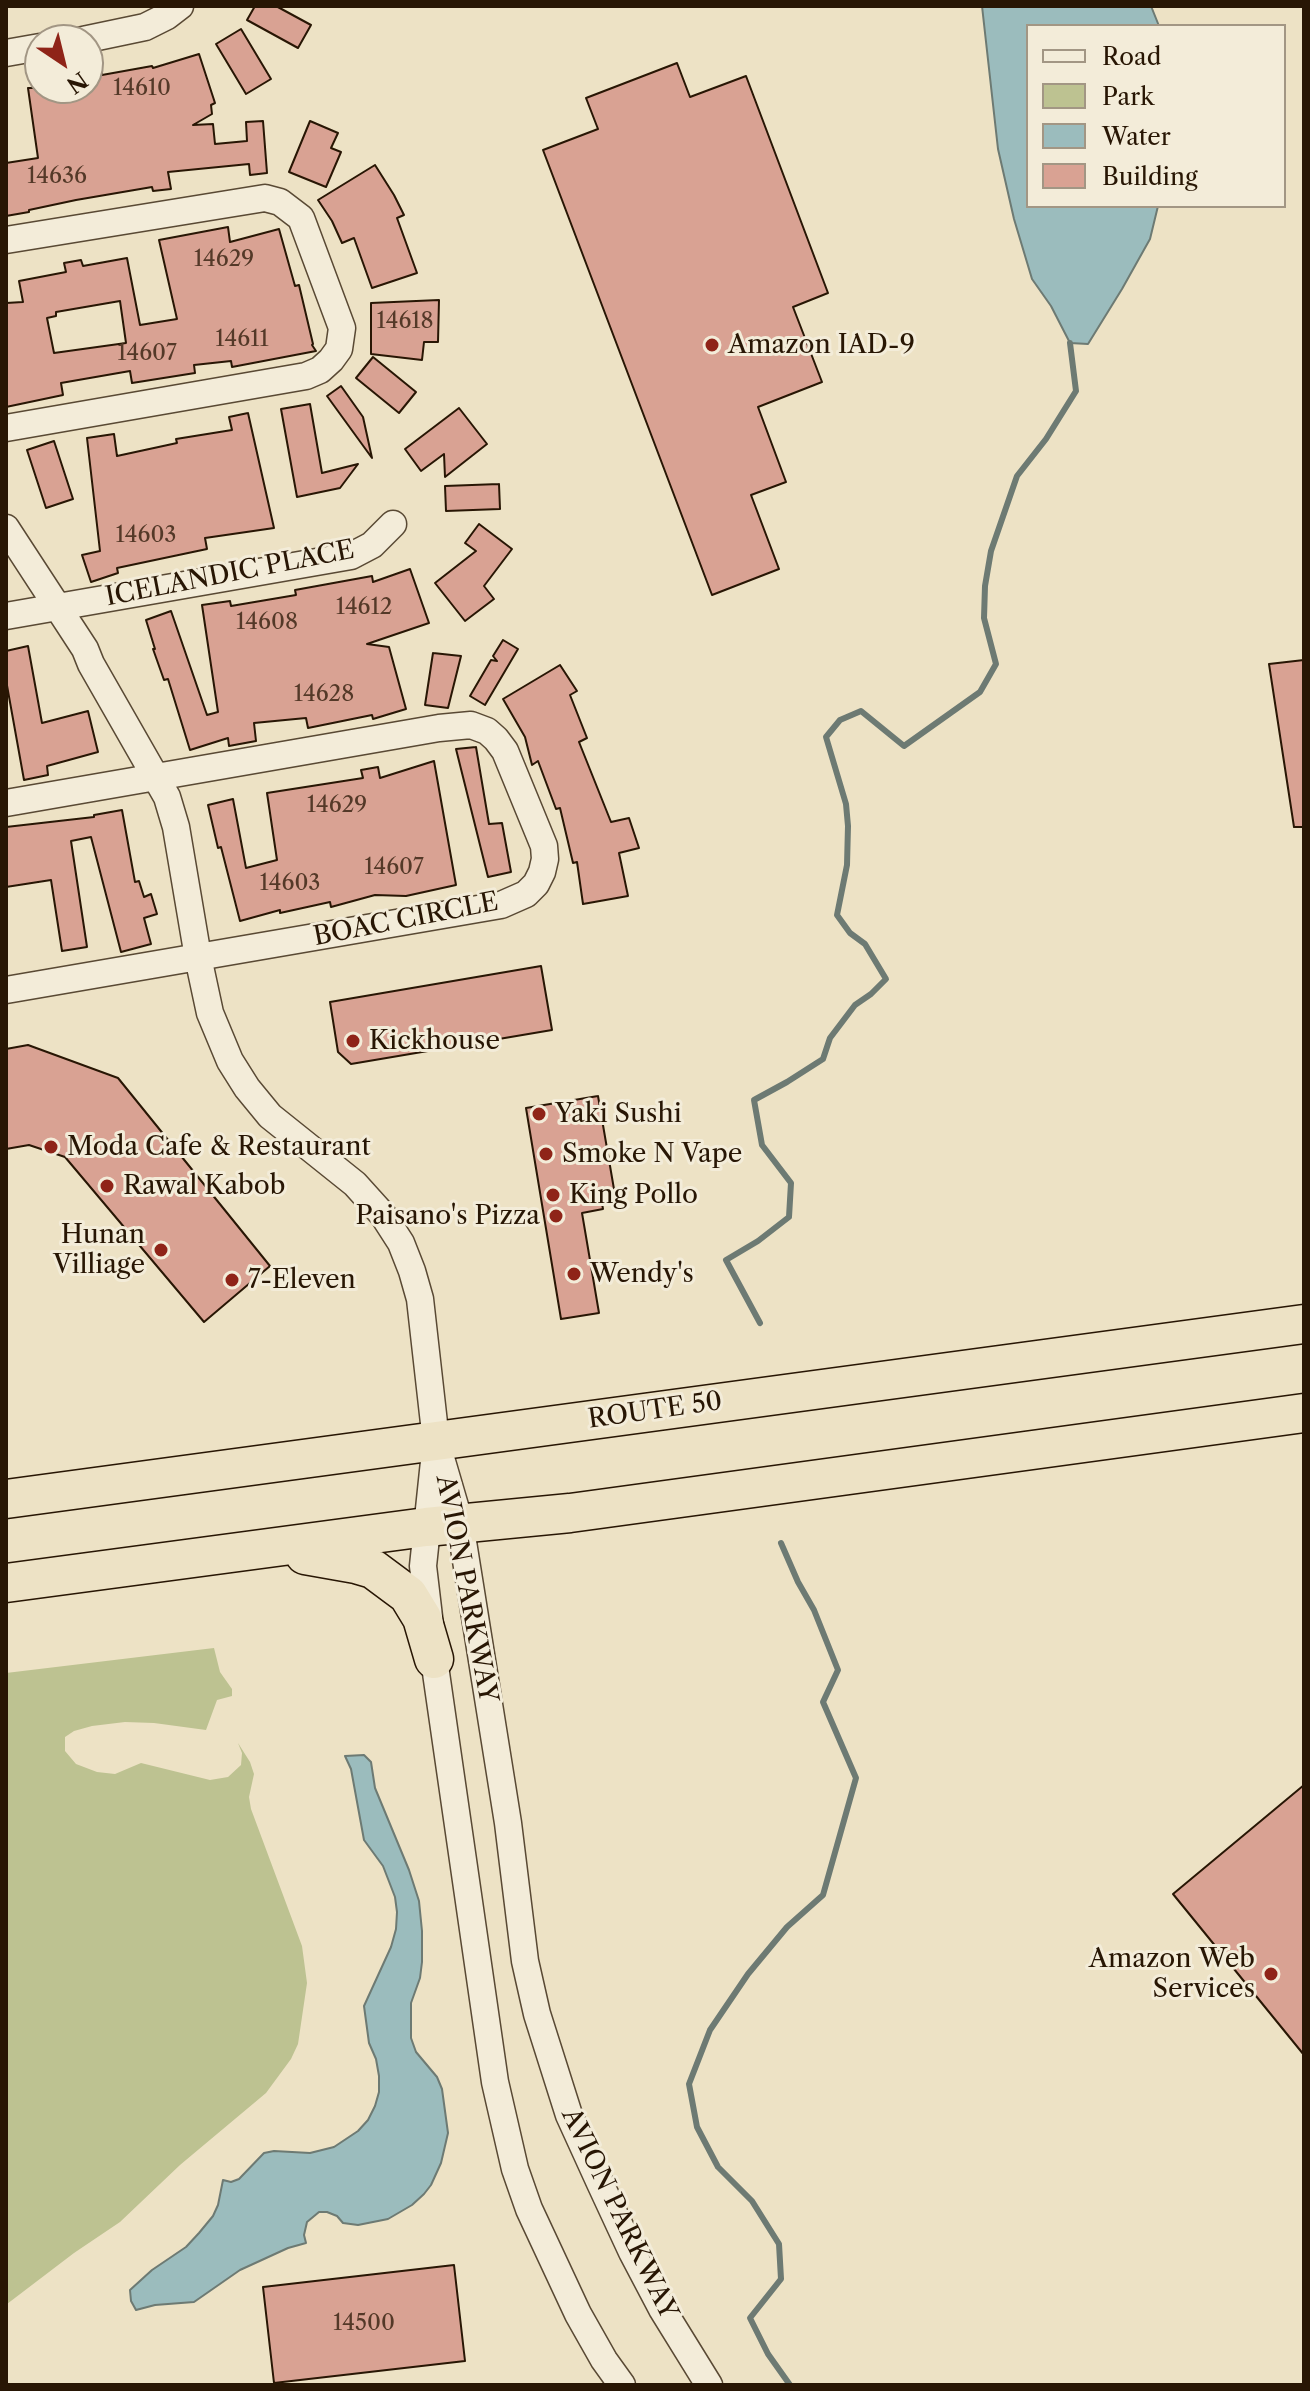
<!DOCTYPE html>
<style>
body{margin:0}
#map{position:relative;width:1310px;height:2391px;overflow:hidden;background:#ede2c5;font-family:"Libre Caslon Text",serif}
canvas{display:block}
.frame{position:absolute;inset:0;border:8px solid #281604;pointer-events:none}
.legend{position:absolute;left:1026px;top:24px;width:260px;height:184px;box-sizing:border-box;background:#f3ecd9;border:2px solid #a29684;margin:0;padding:10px 14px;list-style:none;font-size:24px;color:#281604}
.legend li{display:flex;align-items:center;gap:16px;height:40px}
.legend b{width:40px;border:2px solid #a29684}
.north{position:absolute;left:24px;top:24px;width:80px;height:80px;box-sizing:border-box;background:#f3ecd9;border:2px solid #a29684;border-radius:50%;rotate:145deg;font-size:22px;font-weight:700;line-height:32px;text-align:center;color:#281604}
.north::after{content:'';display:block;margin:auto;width:28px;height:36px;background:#8f2418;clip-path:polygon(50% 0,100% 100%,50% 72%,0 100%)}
</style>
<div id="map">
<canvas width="1310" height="2391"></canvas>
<div class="frame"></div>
<ul class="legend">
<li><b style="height:10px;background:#f3ecd9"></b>Road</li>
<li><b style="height:22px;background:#bdc291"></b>Park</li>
<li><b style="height:22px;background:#9bbcbd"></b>Water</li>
<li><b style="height:22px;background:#d9a293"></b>Building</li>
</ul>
<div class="north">N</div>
</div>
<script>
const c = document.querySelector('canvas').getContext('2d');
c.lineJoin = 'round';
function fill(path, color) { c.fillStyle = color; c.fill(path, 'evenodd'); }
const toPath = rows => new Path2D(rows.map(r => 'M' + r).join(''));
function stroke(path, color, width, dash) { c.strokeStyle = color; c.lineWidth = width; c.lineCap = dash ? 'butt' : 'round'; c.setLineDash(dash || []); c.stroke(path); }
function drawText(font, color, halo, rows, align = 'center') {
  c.font = font + ' "Libre Caslon Text",serif'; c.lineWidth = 6; c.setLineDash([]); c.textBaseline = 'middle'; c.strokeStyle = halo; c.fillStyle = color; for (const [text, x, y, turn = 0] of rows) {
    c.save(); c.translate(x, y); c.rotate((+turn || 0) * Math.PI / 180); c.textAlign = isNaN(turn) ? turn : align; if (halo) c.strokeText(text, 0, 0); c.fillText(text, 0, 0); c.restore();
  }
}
fill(toPath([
 [214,1648,220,1672,232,1689,232,1696,217,1700,206,1730,154,1723,125,1722,92,1726,74,1731,65,1737,65,1751,76,1764,97,1772,115,1774,141,1763,210,1780,228,1777,241,1765,242,1753,238,1743,250,1762,254,1774,249,1797,251,1809,302,1946,307,1983,298,2044,291,2059,266,2093,180,2165,120,2222,74,2253,7,2304,6,1673]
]), '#bdc291');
const water = toPath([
 [982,6,1151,6,1159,26,1028,26,1028,206,1158,206,1150,239,1122,289,1088,344,1070,343,1051,306,1032,279,1014,219,998,149,982,6],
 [364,1755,371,1762,375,1788,409,1870,419,1901,422,1931,422,1962,420,1978,411,2003,411,2038,416,2052,437,2077,442,2089,448,2133,441,2163,431,2185,424,2194,412,2205,388,2219,358,2225,343,2223,337,2216,327,2212,319,2212,307,2222,304,2235,306,2243,288,2248,240,2270,194,2302,155,2305,136,2310,131,2301,130,2290,152,2270,186,2247,199,2233,213,2216,218,2205,223,2180,231,2182,239,2179,264,2153,274,2151,310,2153,334,2147,358,2131,368,2120,375,2106,379,2092,379,2076,376,2059,369,2043,364,2006,391,1947,396,1929,397,1912,395,1897,383,1866,364,1840,351,1769,345,1756,364,1755]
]);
fill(water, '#9bbcbd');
stroke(water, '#6d7a73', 2);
stroke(toPath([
 [760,1323,726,1260,758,1241,789,1217,791,1183,762,1145,754,1100,787,1082,823,1059,830,1038,855,1005,871,994,886,979,865,944,850,933,837,915,847,865,848,826,846,804,826,737,840,720,861,711,904,746,980,692,996,664,984,618,985,586,991,551,1017,476,1046,439,1076,391,1070,343],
 [781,1543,798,1582,814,1610,838,1670,823,1702,856,1778,823,1895,787,1927,748,1974,710,2030,689,2084,697,2127,718,2167,752,2201,779,2244,781,2279,750,2318,768,2354,790,2385]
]), '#6d7a73', 6);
const building = toPath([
 [255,6,276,6,311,25,298,48,247,20,255,6],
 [241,29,271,79,246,94,216,44,241,29],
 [98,53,102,75,152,66,153,68,199,54,215,103,211,105,212,114,193,125,213,124,215,144,247,141,246,122,263,121,267,173,250,175,249,164,168,172,171,189,153,191,152,187,76,200,29,210,29,212,6,216,6,163,38,158,28,88,88,88,88,55,98,53],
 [677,63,690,97,746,76,828,293,793,307,822,382,758,407,786,482,751,495,779,569,712,595,543,150,598,129,586,98,677,63],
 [310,121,338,133,331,148,341,152,326,187,289,172,310,121],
 [375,165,394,195,404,215,397,218,417,273,372,288,354,238,342,243,332,221,318,200,375,165],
 [228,227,230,242,279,229,295,286,299,285,313,344,312,345,316,351,232,367,231,361,194,365,195,373,132,383,130,371,61,383,63,395,6,407,6,303,23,302,19,281,66,272,64,263,81,260,83,266,127,258,140,325,177,319,159,240,228,227],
 [120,301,126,343,54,353,47,318,56,316,56,312,120,301],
 [439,300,438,342,424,342,422,360,371,354,371,303,439,300],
 [373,357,416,392,399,413,356,378,373,357],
 [341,386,363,417,372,458,327,396,341,386],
 [310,404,322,473,358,464,340,488,297,497,281,409,310,404],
 [459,408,487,444,445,477,444,454,421,471,405,449,459,408],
 [248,413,274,528,205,538,207,549,117,568,118,573,91,582,82,555,100,551,87,438,114,434,117,456,177,443,176,439,232,430,229,417,248,413],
 [54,441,73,499,46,508,27,450,54,441],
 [499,484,500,509,446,511,445,486,499,484],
 [479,524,512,549,484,586,494,599,465,621,435,583,476,551,465,543,479,524],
 [410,569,429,623,367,644,389,647,406,709,373,719,372,715,308,728,306,718,254,723,256,741,229,746,228,738,190,750,168,679,164,680,153,649,155,649,146,620,171,611,207,715,218,712,202,605,230,601,231,606,296,595,295,590,372,576,373,582,410,569],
 [503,640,518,649,485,705,470,696,491,660,497,661,493,656,503,640],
 [28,646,42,723,88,711,98,752,47,766,48,775,24,780,6,680,6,651,28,646],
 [433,653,461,656,448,708,425,705,433,653],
 [1304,660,1304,827,1294,827,1269,664,1304,660],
 [560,665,577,691,570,695,587,738,579,742,611,822,629,818,639,848,619,853,628,896,583,904,577,862,573,863,560,808,556,809,538,761,532,765,525,737,503,699,560,665],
 [476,747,489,824,502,823,511,872,488,877,456,749,476,747],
 [434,761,456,885,406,896,375,895,331,907,330,902,280,913,280,910,240,921,221,847,218,848,208,805,233,799,246,868,277,860,267,793,363,778,361,770,378,767,380,778,434,761],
 [122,810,135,882,139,881,144,897,151,894,157,914,144,918,151,944,121,952,91,837,71,841,87,947,62,951,51,880,6,887,6,827,94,817,94,815,122,810],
 [541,966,552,1030,351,1064,338,1052,330,1002,541,966],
 [28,1045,118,1078,270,1266,204,1322,65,1157,29,1145,6,1149,6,1049,28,1045],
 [598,1096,615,1195,601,1198,603,1209,582,1213,599,1313,561,1319,526,1108,598,1096],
 [1304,1785,1304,2055,1173,1894,1304,1785],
 [454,2265,465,2361,274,2383,263,2287,454,2265]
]);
fill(building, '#d9a293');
stroke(building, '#281604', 2);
const minor = toPath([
 [83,40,145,27,167,16,180,6],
 [6,53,40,47],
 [6,240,265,198,280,202,301,218,342,328,339,349,331,360,320,370,306,376,6,428],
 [6,528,85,649,91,664,167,797,176,827,198,957,210,1013,230,1061,247,1088,270,1116,355,1184,383,1215,401,1243,412,1271,420,1299,436,1441,460,1523,508,1823,525,1961,537,2014,569,2115,600,2183,632,2252,662,2309,709,2385],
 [6,616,351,556,372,545,393,524],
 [6,803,439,728,471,725,487,731,496,739,505,751,544,846,545,859,542,872,536,884,526,894,501,905,6,990],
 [435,1452,423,1566,434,1659,495,2082,515,2169,529,2209,578,2314,604,2360,622,2385]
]);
const highway = toPath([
 [6,1499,1304,1324],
 [305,1555,356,1564,373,1569,408,1595,422,1618,434,1659],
 [6,1583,426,1527,570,1513,1304,1413]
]);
stroke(minor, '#594934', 29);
stroke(highway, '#281604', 41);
stroke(minor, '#f3ecd9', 26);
stroke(highway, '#ede2c5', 38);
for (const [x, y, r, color] of [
 [712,345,8,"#8f2418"],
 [353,1041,8,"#8f2418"],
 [539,1114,8,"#8f2418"],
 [51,1147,8,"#8f2418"],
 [546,1154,8,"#8f2418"],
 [107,1186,8,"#8f2418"],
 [553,1195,8,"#8f2418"],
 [556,1216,8,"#8f2418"],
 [161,1250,8,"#8f2418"],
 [574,1274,8,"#8f2418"],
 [232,1280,8,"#8f2418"],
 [1271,1974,8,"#8f2418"]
]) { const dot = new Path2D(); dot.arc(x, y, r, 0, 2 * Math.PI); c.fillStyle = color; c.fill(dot); stroke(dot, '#f3ecd9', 3); }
drawText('22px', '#543928', null, [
 ["14610",142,89],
 ["14636",57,177],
 ["14629",224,260],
 ["14618",405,322],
 ["14611",242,340],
 ["14607",147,354],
 ["14603",146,536],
 ["14612",364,608],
 ["14608",267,623],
 ["14628",324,695],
 ["14629",337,806],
 ["14607",394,868],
 ["14603",290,884],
 ["14500",364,2324]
]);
drawText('26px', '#281604', '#f3ecd9', [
 ["Amazon IAD-9",728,345],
 ["Kickhouse",369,1041],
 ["Yaki Sushi",555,1114],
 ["Moda Cafe & Restaurant",67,1147],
 ["Smoke N Vape",562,1154],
 ["Rawal Kabob",123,1186],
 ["King Pollo",569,1195],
 ["Paisano's Pizza",540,1216,"right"],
 ["Hunan",145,1235,"right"],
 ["Villiage",145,1265,"right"],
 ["Wendy's",590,1274],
 ["7-Eleven",248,1280],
 ["Amazon Web",1255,1959,"right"],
 ["Services",1255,1989,"right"]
], 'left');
drawText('26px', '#281604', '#f3ecd9', [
 ["ICELANDIC PLACE",230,574,-11],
 ["BOAC CIRCLE",406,920,-11],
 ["ROUTE 50",655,1411,-8],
 ["AVION PARKWAY",466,1589,79],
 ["AVION PARKWAY",619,2214,64]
]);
</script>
